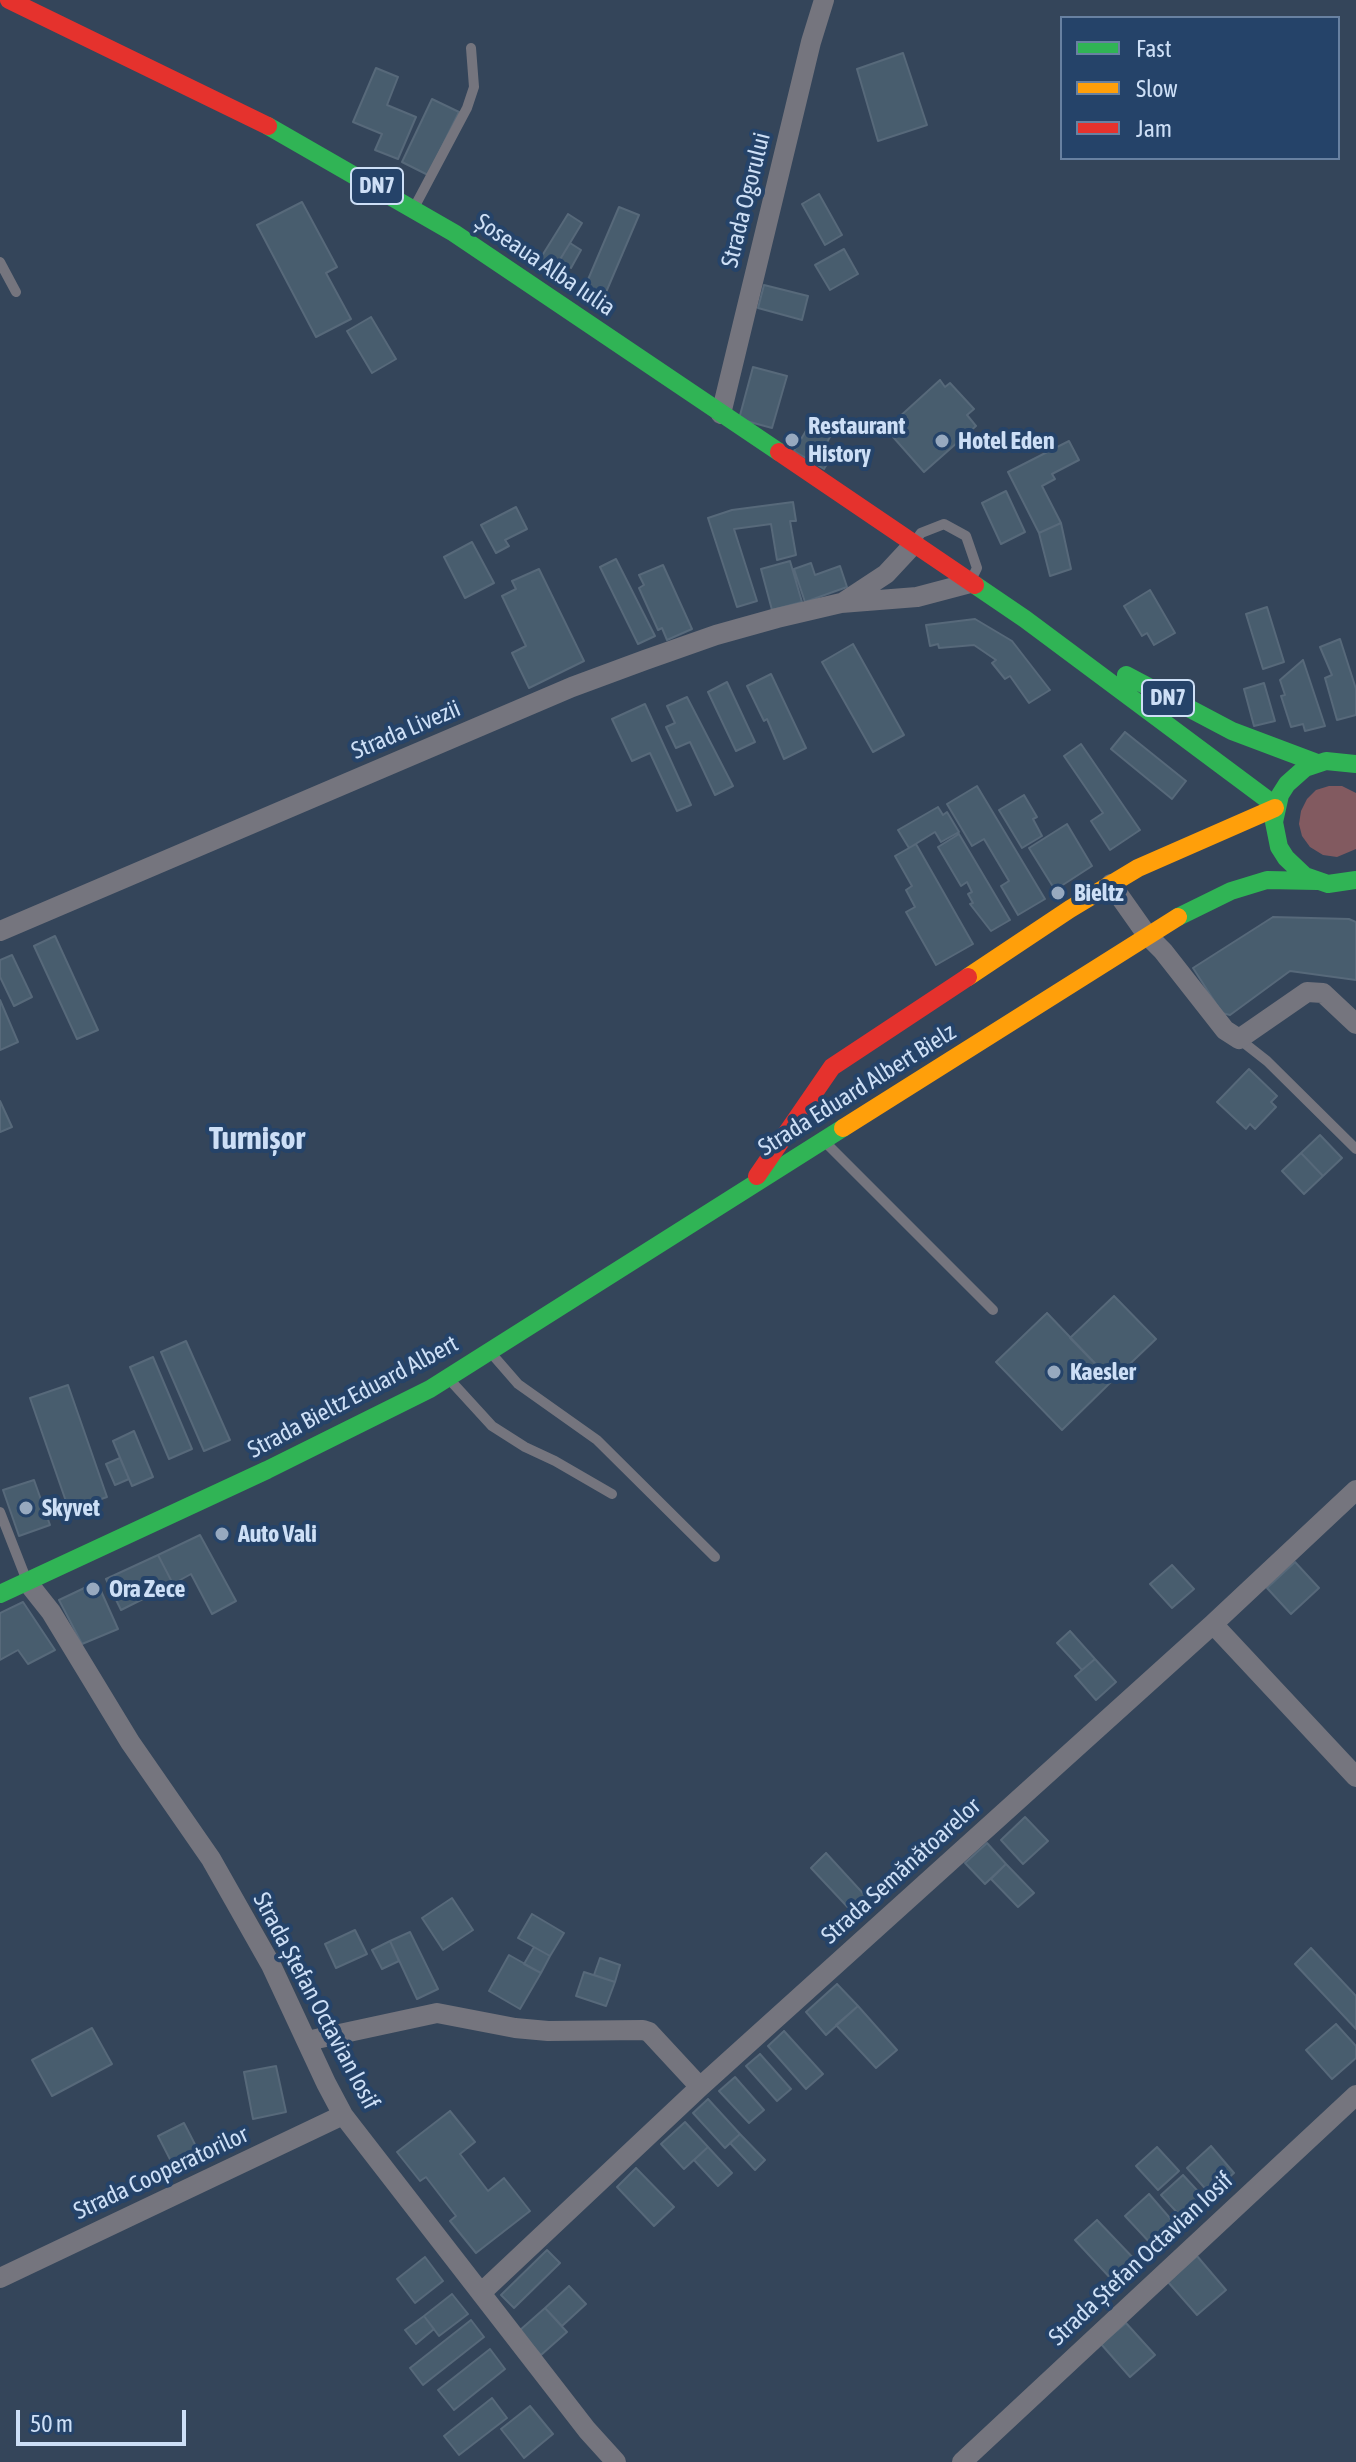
<!DOCTYPE html>
<meta charset="utf-8">
<style>
body{margin:0}
#map{position:relative;width:1356px;height:2462px;overflow:hidden;background:#34455a;font-family:"Asap Condensed",sans-serif}
canvas{display:block}
.legend{position:absolute;left:1060px;top:16px;width:280px;height:144px;box-sizing:border-box;background:#254369;border:2px solid #6881a1;margin:0;padding:10px 14px;list-style:none;font-size:24px;color:#cddff6}
.legend li{display:flex;align-items:center;gap:16px;height:40px}
.legend b{width:40px;border:2px solid #6881a1}
.scale{position:absolute;left:16px;top:2410px;width:170px;height:36px;box-sizing:border-box;border:4px solid #cddff6;border-top:0;padding-left:10px;font-size:24px;line-height:28px;white-space:nowrap;color:#cddff6;-webkit-text-stroke:6px #254369;paint-order:stroke}
</style>
<div id="map">
<canvas width="1356" height="2462"></canvas>
<ul class="legend">
<li><b style="height:10px;background:#30b455"></b>Fast</li>
<li><b style="height:10px;background:#ff9f0a"></b>Slow</li>
<li><b style="height:10px;background:#e5322d"></b>Jam</li>
</ul>
<div class="scale">50 m</div>
</div>
<script>
const c = document.querySelector('canvas').getContext('2d');
c.lineJoin = 'round';
function fill(path, color) { c.fillStyle = color; c.fill(path, 'evenodd'); }
const toPath = rows => new Path2D(rows.map(r => 'M' + r).join(''));
function stroke(path, color, width, dash) { c.strokeStyle = color; c.lineWidth = width; c.lineCap = dash ? 'butt' : 'round'; c.setLineDash(dash || []); c.stroke(path); }
function drawText(font, color, halo, rows, align = 'center') {
  c.font = font + ' "Asap Condensed",sans-serif'; c.lineWidth = 8; c.setLineDash([]); c.textBaseline = 'middle'; c.strokeStyle = halo; c.fillStyle = color; for (const [text, x, y, turn = 0] of rows) {
    c.save(); c.translate(x, y); c.rotate((+turn || 0) * Math.PI / 180); c.textAlign = isNaN(turn) ? turn : align; if (halo) c.strokeText(text, 0, 0); c.fillText(text, 0, 0); c.restore();
  }
}
fill(toPath([
 [1329,786,1342,786,1356,793,1356,849,1337,857,1323,855,1310,847,1302,836,1299,824,1301,811,1307,799,1316,790]
]), '#825a60');
const building = toPath([
 [903,53,927,125,878,141,857,69,903,53],
 [376,68,398,77,387,105,416,117,398,159,375,150,382,134,353,122,376,68],
 [432,99,459,112,428,175,402,162,432,99],
 [819,194,842,235,825,245,802,204,819,194],
 [302,202,337,267,326,273,351,319,316,337,257,225,302,202],
 [619,207,639,215,604,297,584,289,619,207],
 [568,214,582,223,555,268,540,259,568,214],
 [570,243,581,250,571,268,559,261,570,243],
 [844,249,858,274,830,290,815,265,844,249],
 [764,285,808,296,802,320,758,308,764,285],
 [371,317,396,359,372,373,347,331,371,317],
 [753,367,787,376,772,428,739,419,753,367],
 [940,380,945,387,950,383,974,409,967,415,976,426,924,472,886,429,940,380],
 [813,419,833,431,824,448,833,454,824,469,794,451,813,419],
 [1069,441,1079,460,1052,474,1055,479,1042,486,1061,523,1039,533,1008,472,1069,441],
 [1006,491,1025,532,1001,544,982,503,1006,491],
 [793,502,796,521,790,521,796,555,777,560,771,524,734,529,757,601,737,607,708,518,732,510,793,502],
 [516,507,527,529,505,540,509,546,496,553,481,525,516,507],
 [1061,523,1071,569,1050,576,1039,533,1061,523],
 [472,542,494,583,465,598,444,557,472,542],
 [616,559,655,636,638,644,600,567,616,559],
 [790,561,802,602,772,610,761,569,790,561],
 [811,563,815,575,840,566,847,587,805,602,794,569,811,563],
 [663,565,692,629,667,640,662,628,658,630,639,588,644,585,639,575,663,565],
 [539,569,584,661,529,688,512,653,526,646,502,596,516,589,512,581,539,569],
 [1150,590,1175,633,1154,645,1147,633,1142,636,1124,606,1150,590],
 [1267,607,1284,662,1263,669,1246,614,1267,607],
 [975,619,1012,641,1050,690,1029,703,1010,676,1005,679,992,663,996,660,974,645,939,648,938,644,930,646,926,625,975,619],
 [1340,639,1356,689,1356,715,1337,720,1325,678,1332,675,1320,647,1340,639],
 [853,644,904,735,873,752,822,662,853,644],
 [1303,660,1325,726,1305,731,1303,724,1291,727,1281,696,1285,695,1280,680,1303,660],
 [771,674,806,748,784,759,767,719,764,721,747,686,771,674],
 [727,682,755,742,736,751,708,692,727,682],
 [1264,683,1275,721,1254,726,1244,689,1264,683],
 [687,697,733,786,715,795,690,742,676,748,666,727,675,723,667,706,687,697],
 [645,704,691,805,677,811,650,753,632,761,612,719,645,704],
 [1125,732,1186,781,1172,799,1111,749,1125,732],
 [1081,744,1140,830,1110,850,1091,821,1103,813,1064,756,1081,744],
 [977,786,1045,899,1018,915,1001,886,1009,881,984,839,972,846,947,804,977,786],
 [1024,795,1037,817,1033,819,1042,836,1022,848,999,810,1024,795],
 [938,807,943,815,947,812,959,832,941,842,935,832,909,848,898,830,938,807],
 [1067,824,1092,866,1055,890,1029,848,1067,824],
 [959,834,1010,920,991,931,970,904,973,903,968,894,972,892,967,882,961,886,938,847,959,834],
 [916,844,973,944,936,965,906,912,915,907,906,890,912,886,895,856,916,844],
 [1273,917,1349,919,1356,922,1356,980,1290,971,1230,1015,1222,1013,1193,968,1273,917],
 [55,936,98,1030,77,1039,34,946,55,936],
 [12,955,32,997,14,1006,0,977,0,960,12,955],
 [0,1000,18,1042,0,1050,0,1000],
 [1249,1069,1277,1096,1271,1102,1276,1107,1255,1129,1250,1124,1246,1129,1217,1102,1249,1069],
 [0,1101,12,1127,0,1132,0,1101],
 [1320,1135,1342,1158,1323,1176,1301,1153,1320,1135],
 [1301,1153,1323,1176,1304,1194,1282,1171,1301,1153],
 [1114,1296,1156,1339,1112,1381,1070,1338,1114,1296],
 [1047,1313,1112,1381,1062,1430,996,1362,1047,1313],
 [186,1341,230,1440,204,1451,161,1352,186,1341],
 [153,1357,192,1449,169,1459,130,1367,153,1357],
 [68,1385,107,1497,69,1510,30,1398,68,1385],
 [134,1431,153,1477,132,1486,113,1441,134,1431],
 [120,1458,129,1479,115,1485,106,1464,120,1458],
 [34,1480,50,1525,19,1536,3,1490,34,1480],
 [200,1535,236,1601,212,1614,191,1574,173,1584,158,1555,200,1535],
 [158,1555,173,1584,121,1610,106,1579,158,1555],
 [1295,1562,1319,1588,1291,1614,1267,1588,1295,1562],
 [1172,1565,1194,1589,1172,1608,1150,1584,1172,1565],
 [97,1582,118,1629,82,1644,59,1600,97,1582],
 [23,1602,55,1650,28,1664,18,1650,0,1660,0,1613,23,1602],
 [1070,1631,1095,1659,1082,1670,1057,1643,1070,1631],
 [1095,1659,1116,1682,1096,1700,1075,1676,1095,1659],
 [1025,1817,1048,1841,1023,1864,1001,1840,1025,1817],
 [987,1843,1006,1864,985,1884,965,1863,987,1843],
 [826,1853,870,1901,855,1915,811,1868,826,1853],
 [1006,1864,1034,1893,1018,1907,991,1879,1006,1864],
 [452,1898,473,1930,443,1950,422,1918,452,1898],
 [532,1914,564,1933,550,1956,518,1938,532,1914],
 [355,1930,367,1954,336,1968,325,1944,355,1930],
 [410,1932,438,1989,417,1999,390,1941,410,1932],
 [390,1941,399,1961,382,1969,372,1950,390,1941],
 [534,1947,550,1956,541,1973,524,1964,534,1947],
 [1311,1948,1356,1996,1356,2029,1295,1964,1311,1948],
 [509,1955,541,1973,520,2009,489,1991,509,1955],
 [600,1958,620,1965,615,1982,594,1975,600,1958],
 [584,1972,615,1982,606,2006,576,1996,584,1972],
 [837,1984,858,2006,826,2035,806,2012,837,1984],
 [858,2006,897,2050,876,2068,836,2025,858,2006],
 [1336,2024,1356,2046,1356,2058,1332,2079,1306,2050,1336,2024],
 [92,2028,112,2064,52,2096,32,2060,92,2028],
 [784,2031,823,2074,806,2089,768,2046,784,2031],
 [760,2054,791,2089,777,2101,746,2066,760,2054],
 [276,2066,286,2112,253,2119,244,2072,276,2066],
 [735,2077,764,2110,749,2123,719,2091,735,2077],
 [708,2099,740,2134,725,2148,693,2113,708,2099],
 [450,2111,475,2142,460,2154,488,2191,504,2178,530,2211,476,2253,450,2221,456,2216,426,2177,420,2181,397,2152,450,2111],
 [685,2122,708,2147,684,2169,661,2144,685,2122],
 [184,2123,201,2156,175,2169,158,2136,184,2123],
 [740,2134,765,2160,755,2170,730,2143,740,2134],
 [1211,2146,1234,2173,1210,2194,1187,2168,1211,2146],
 [708,2147,732,2173,718,2186,694,2160,708,2147],
 [1157,2147,1179,2171,1158,2190,1136,2166,1157,2147],
 [636,2168,674,2207,654,2226,617,2187,636,2168],
 [1183,2175,1205,2199,1183,2219,1161,2195,1183,2175],
 [1149,2194,1175,2224,1152,2245,1125,2216,1149,2194],
 [1097,2220,1137,2262,1114,2282,1075,2240,1097,2220],
 [547,2250,560,2263,514,2308,501,2295,547,2250],
 [1197,2256,1226,2290,1197,2315,1168,2282,1197,2256],
 [425,2257,443,2281,415,2303,397,2279,425,2257],
 [569,2286,586,2304,562,2326,545,2308,569,2286],
 [452,2294,468,2314,439,2336,424,2316,452,2294],
 [545,2308,567,2332,541,2355,519,2331,545,2308],
 [424,2316,434,2329,416,2344,405,2330,424,2316],
 [471,2320,484,2337,423,2385,410,2368,471,2320],
 [1126,2323,1155,2355,1130,2377,1101,2344,1126,2323],
 [490,2349,505,2369,454,2410,438,2390,490,2349],
 [492,2398,507,2418,459,2455,444,2436,492,2398],
 [530,2406,553,2434,524,2458,501,2429,530,2406]
]);
fill(building, '#485d6e');
stroke(building, '#57697a', 2);
stroke(toPath([
 [415,206,467,108,474,87,471,48],
 [0,262,16,292],
 [916,540,921,533,944,524,966,536,977,568,972,578],
 [1239,1039,1267,1061,1356,1149],
 [825,1142,993,1310],
 [491,1353,518,1384,597,1440,715,1557],
 [449,1379,492,1426,525,1447,555,1461,612,1494],
 [0,1512,27,1581]
]), '#75757e', 10);
stroke(toPath([
 [721,414,811,42,824,0],
 [845,601,886,574,913,545],
 [1111,884,1147,935,1163,951,1225,1030,1239,1039,1307,992,1323,993,1356,1024],
 [0,931,572,687,645,660,716,635,777,618,841,603,917,597,970,583],
 [28,1583,51,1612,130,1742,211,1859,271,1965,326,2083,343,2115,587,2430,616,2462],
 [1213,1624,1356,1777],
 [307,2041,437,2013,515,2028,548,2031,643,2030,649,2032,700,2087],
 [0,2278,343,2115],
 [482,2292,700,2087,1213,1624,1356,1490],
 [962,2462,1356,2095]
]), '#75757e', 20);
stroke(toPath([
 [268,126,454,233,779,452],
 [975,585,1025,619,1276,806],
 [1126,675,1232,731,1317,763],
 [1356,764,1326,761,1305,768,1287,784,1280,795,1274,822,1279,847,1286,858,1305,876,1328,884,1356,880],
 [1178,917,1231,891,1267,880,1317,881],
 [0,1594,267,1470,430,1389,843,1128]
]), '#30b455', 18);
stroke(toPath([
 [968,977,1070,909,1138,868,1275,808],
 [843,1128,1178,917]
]), '#ff9f0a', 18);
stroke(toPath([
 [9,0,268,126],
 [779,452,975,585],
 [757,1176,832,1067,968,977]
]), '#e5322d', 18);
for (const [x, y, r, color] of [
 [792,440,8,"#97a9bf"],
 [942,441,8,"#97a9bf"],
 [1058,893,8,"#97a9bf"],
 [1054,1372,8,"#97a9bf"],
 [26,1508,8,"#97a9bf"],
 [222,1534,8,"#97a9bf"],
 [93,1589,8,"#97a9bf"]
]) { const dot = new Path2D(); dot.arc(x, y, r, 0, 2 * Math.PI); c.fillStyle = color; c.fill(dot); stroke(dot, '#254369', 3); }
for (const [x, y, w] of [
 [377,186,52],
 [1168,698,52]
]) { const box = new Path2D(); box.roundRect(x - w / 2, y - 18, w, 36, 6); c.fillStyle = '#254369'; c.fill(box); stroke(box, '#cddff6', 2); }
drawText('bold 22px', '#cddff6', null, [
 ["DN7",377,186],
 ["DN7",1168,698]
]);
drawText('24px', '#cddff6', '#254369', [
 ["Strada Ogorului",746,200,-76],
 ["Șoseaua Alba Iulia",545,265,34],
 ["Strada Livezii",406,730,-23],
 ["Strada Eduard Albert Bielz",857,1090,-32],
 ["Strada Bieltz Eduard Albert",353,1397,-28],
 ["Strada Semănătoarelor",901,1871,-42],
 ["Strada Ștefan Octavian Iosif",316,2001,62],
 ["Strada Cooperatorilor",161,2173,-25],
 ["Strada Ștefan Octavian Iosif",1141,2259,-43]
]);
drawText('bold 24px', '#cddff6', '#254369', [
 ["Restaurant",808,426],
 ["History",808,454],
 ["Hotel Eden",958,441],
 ["Bieltz",1074,893],
 ["Kaesler",1070,1372],
 ["Skyvet",42,1508],
 ["Auto Vali",238,1534],
 ["Ora Zece",109,1589]
], 'left');
drawText('bold 32px', '#cddff6', '#254369', [
 ["Turnișor",257,1139]
]);
</script>
